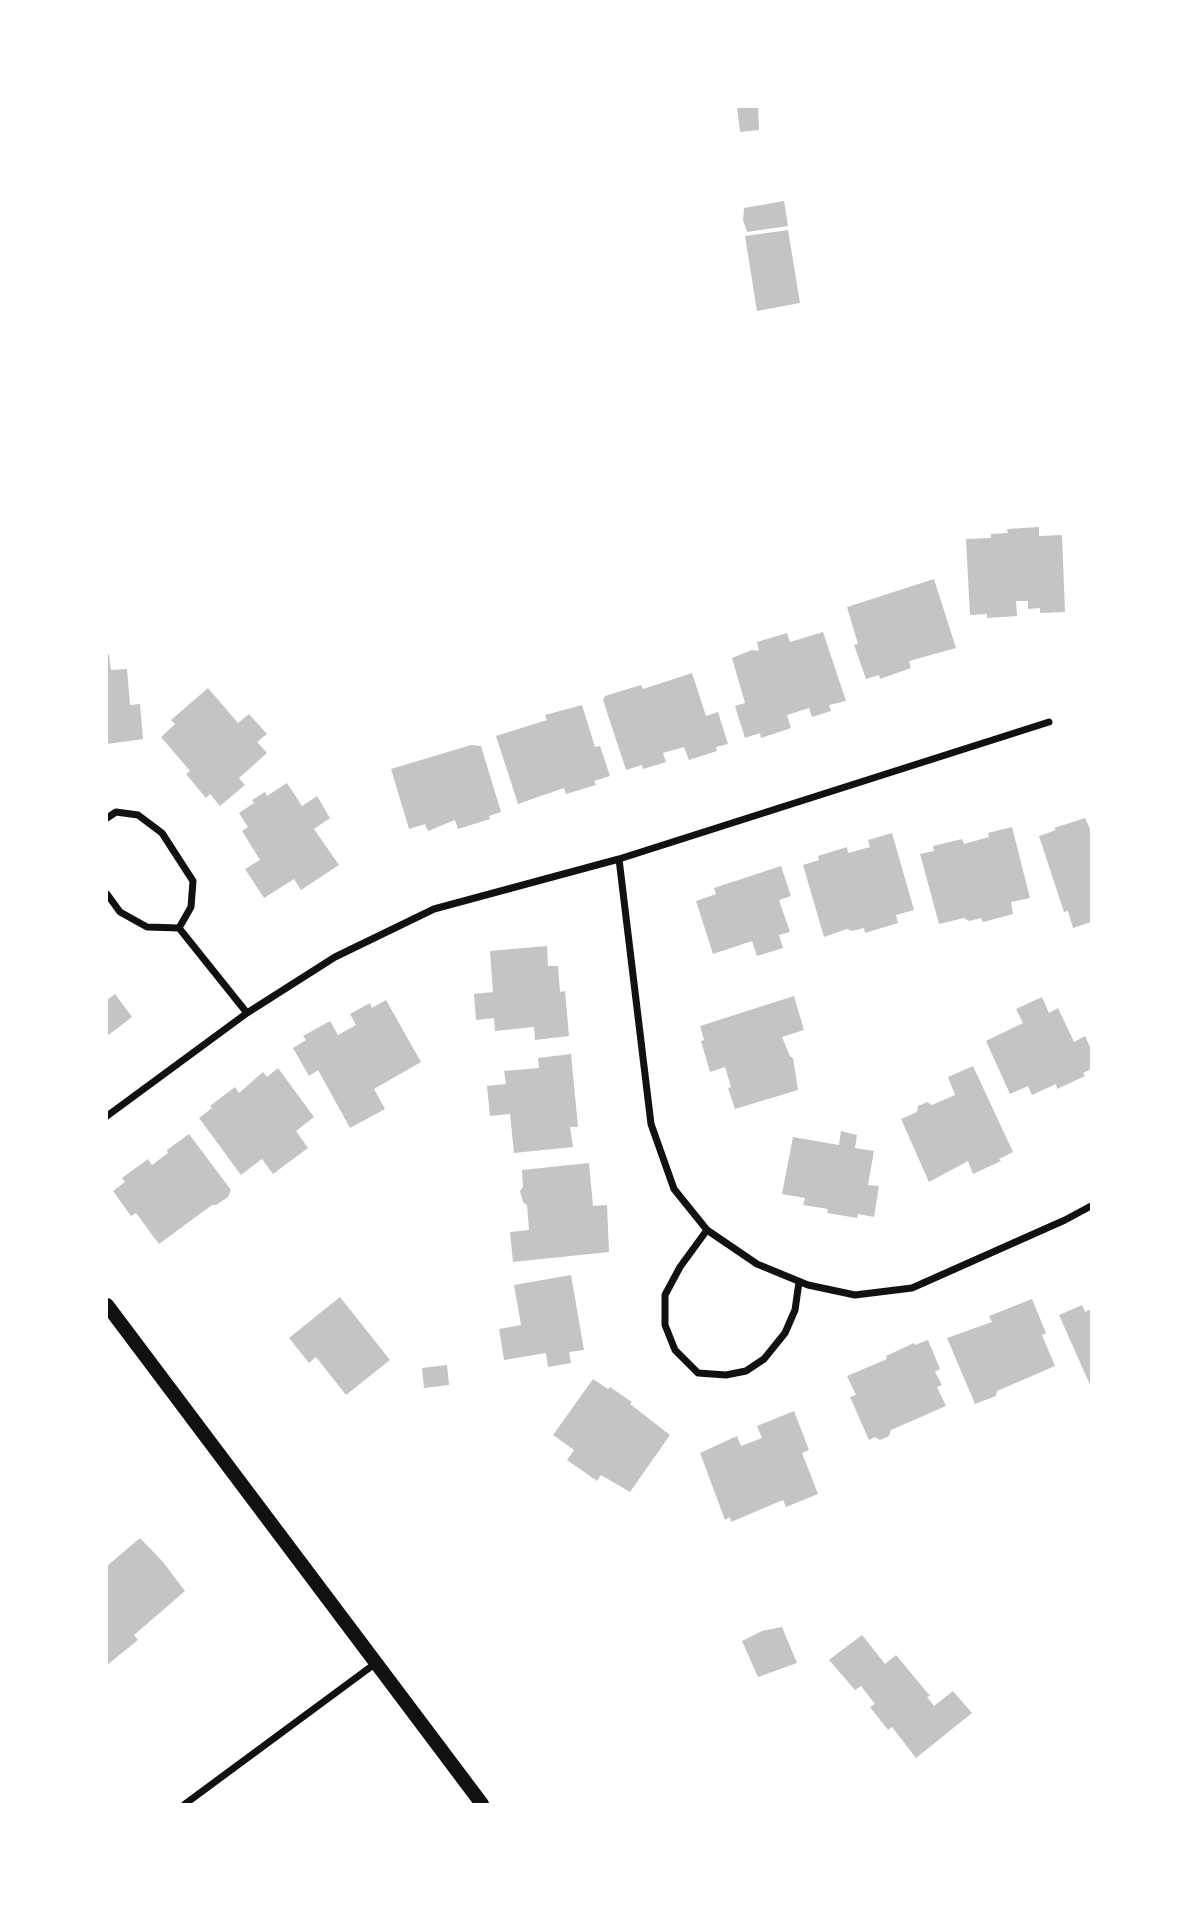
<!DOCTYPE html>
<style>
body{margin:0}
#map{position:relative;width:1198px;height:1911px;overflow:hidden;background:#fff;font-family:Ubuntu,sans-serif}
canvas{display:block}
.frame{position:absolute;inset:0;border:108px solid #fff;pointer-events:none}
</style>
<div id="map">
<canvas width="1198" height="1911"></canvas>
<div class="frame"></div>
</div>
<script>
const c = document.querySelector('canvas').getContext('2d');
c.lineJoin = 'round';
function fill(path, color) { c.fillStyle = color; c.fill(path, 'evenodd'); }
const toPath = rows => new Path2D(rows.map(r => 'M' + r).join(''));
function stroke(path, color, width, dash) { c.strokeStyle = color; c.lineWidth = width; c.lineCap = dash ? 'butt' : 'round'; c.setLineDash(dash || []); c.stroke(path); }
fill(toPath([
 [737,107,758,107,759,130,740,132],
 [784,201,788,226,747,232,743,220,744,208],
 [788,230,800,303,757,311,745,236],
 [1039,527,1039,536,1062,535,1065,612,1040,613,1040,608,1028,609,1028,601,1016,601,1017,616,987,618,987,614,970,615,966,539,991,538,991,534,1008,533,1007,529],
 [934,579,956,648,909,661,911,668,880,679,879,675,866,679,854,645,858,644,847,607],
 [823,632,846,701,829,705,831,711,812,717,809,708,787,715,791,728,761,738,760,733,745,738,735,706,745,703,732,658,752,650,759,651,757,642,787,633,790,642],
 [109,654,111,670,127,669,130,705,140,704,143,739,107,744,107,655],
 [692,673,706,716,718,712,728,744,716,747,717,751,689,760,684,747,663,753,666,762,643,769,642,765,626,770,603,700,605,696,641,685,643,689],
 [208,688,238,723,249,714,267,734,257,742,267,753,239,778,245,785,220,806,210,794,206,798,186,774,190,771,161,737,175,724,171,720],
 [582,705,595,747,600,746,610,776,594,781,596,785,566,794,564,788,518,804,496,736,547,720,545,715],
 [471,745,481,746,501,812,489,816,490,819,458,829,455,820,428,831,425,824,409,829,391,769],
 [287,783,302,806,317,796,330,818,314,829,339,865,301,890,294,879,264,898,245,869,260,860,242,831,248,827,239,813,254,803,252,800,265,792,267,796],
 [1085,818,1091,831,1091,922,1073,928,1068,911,1064,912,1039,836,1056,830,1054,828],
 [1012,827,1030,898,1011,902,1013,914,983,922,981,918,969,921,964,918,939,924,920,854,934,851,933,846,962,839,964,844,989,837,988,833],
 [892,833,914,910,896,915,898,923,865,933,864,928,852,931,847,929,824,937,803,865,819,860,818,856,847,847,848,853,870,847,868,840],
 [781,866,791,896,779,900,790,932,779,935,783,948,757,956,752,941,713,954,696,901,716,894,714,888],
 [547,946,548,966,558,966,560,992,565,991,569,1036,535,1040,534,1027,495,1031,494,1018,476,1020,474,994,493,992,490,951],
 [115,994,132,1017,107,1036,107,1000],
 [794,996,804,1030,782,1037,790,1056,793,1058,798,1090,735,1109,728,1088,731,1087,725,1067,710,1072,701,1041,704,1040,700,1026],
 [1042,997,1049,1013,1058,1008,1074,1042,1085,1036,1091,1049,1091,1069,1083,1073,1085,1076,1057,1089,1056,1084,1032,1095,1028,1086,1010,1094,986,1041,1023,1023,1016,1009],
 [386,1000,421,1062,374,1089,385,1109,350,1128,318,1070,309,1076,293,1048,306,1040,303,1036,330,1021,338,1035,356,1025,350,1014,370,1003,372,1008],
 [571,1054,578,1127,570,1127,573,1147,514,1153,510,1114,490,1116,487,1086,506,1084,504,1071,539,1068,538,1058],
 [973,1066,1013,1152,999,1159,1001,1161,973,1174,968,1161,929,1182,901,1119,917,1112,918,1106,927,1102,932,1105,955,1095,948,1077],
 [278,1068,314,1117,296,1131,308,1148,273,1174,262,1159,241,1175,199,1118,212,1108,210,1106,235,1087,239,1093,263,1072,267,1077],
 [841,1131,857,1135,855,1148,874,1151,868,1185,879,1186,874,1217,858,1214,857,1218,827,1213,828,1209,803,1205,805,1198,782,1194,793,1137,839,1145],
 [189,1134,231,1190,228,1197,216,1205,212,1205,159,1244,136,1213,131,1216,113,1191,125,1182,122,1178,148,1159,152,1165,168,1153,167,1150],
 [589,1163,593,1206,607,1205,609,1252,513,1262,510,1232,529,1230,527,1205,523,1202,520,1191,523,1187,522,1170],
 [571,1275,584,1350,569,1352,571,1363,548,1367,546,1353,504,1360,499,1329,521,1325,514,1285],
 [340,1297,390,1360,346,1395,316,1357,309,1363,289,1338],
 [1032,1299,1046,1333,1042,1335,1055,1366,997,1391,996,1396,975,1404,947,1338,992,1322,989,1316],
 [1082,1305,1085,1312,1091,1309,1091,1387,1059,1315],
 [928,1340,940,1369,935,1372,942,1385,937,1387,946,1406,891,1430,889,1436,880,1440,875,1437,869,1440,850,1397,856,1395,847,1376,887,1359,886,1356,914,1343,915,1345],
 [447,1365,449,1385,424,1388,422,1368],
 [593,1379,608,1389,610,1387,632,1402,630,1404,670,1435,630,1492,601,1475,597,1481,567,1460,574,1450,553,1435],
 [794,1411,809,1450,802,1453,818,1494,786,1507,783,1500,731,1522,730,1517,725,1520,700,1453,737,1436,741,1446,762,1438,757,1426],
 [140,1538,163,1562,185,1591,134,1635,138,1640,107,1665,107,1566],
 [782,1627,797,1663,758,1677,742,1641,762,1631],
 [862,1635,885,1664,896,1655,930,1696,927,1697,934,1706,953,1691,972,1713,916,1758,892,1727,888,1730,870,1707,875,1704,861,1686,855,1690,829,1660]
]), '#c4c4c4');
stroke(toPath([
 [107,818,116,812,138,815,162,833,193,881,191,907,179,928],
 [619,859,651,1124,674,1189,707,1230,757,1264,808,1285,855,1295,912,1288,1065,1220,1091,1206],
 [107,894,120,912,147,927,179,928,247,1013],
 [107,1116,247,1013,335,957,434,909,619,859,1049,722],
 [707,1230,680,1267,665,1295,665,1325,675,1350,698,1373,726,1375,746,1371,764,1359,785,1333,795,1310,799,1282],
 [185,1804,376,1663]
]), '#111', 7);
stroke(toPath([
 [107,1305,482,1804]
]), '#111', 14);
</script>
